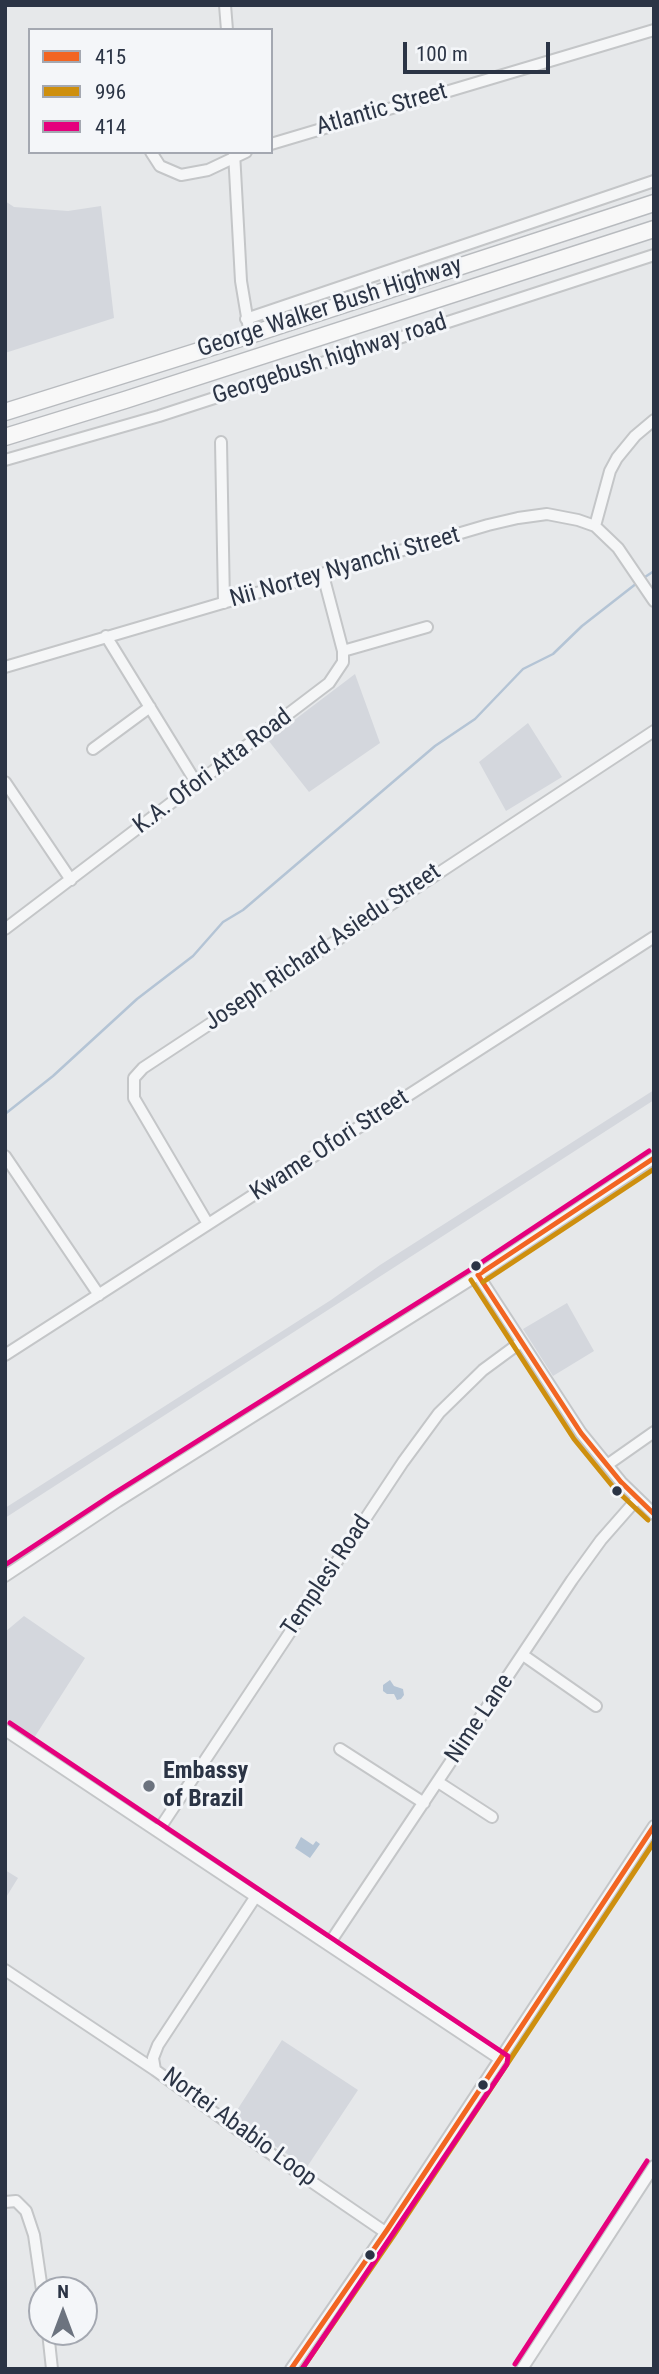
<!DOCTYPE html>
<style>
body{margin:0}
#map{position:relative;width:659px;height:2374px;overflow:hidden;background:#e6e8ea;font-family:"Roboto Condensed",sans-serif}
canvas{display:block}
.frame{position:absolute;inset:0;border:7px solid #2b3445;pointer-events:none}
.legend{position:absolute;left:28px;top:28px;width:245px;height:126px;box-sizing:border-box;background:#f4f6f9;border:2px solid #a4a8b1;margin:0;padding:9px 12px;list-style:none;font-size:21px;color:#2b3445}
.legend li{display:flex;align-items:center;gap:14px;height:35px}
.legend b{width:35px;border:2px solid #a4a8b1}
.north{position:absolute;left:28px;top:2276px;width:70px;height:70px;box-sizing:border-box;background:#f4f6f9;border:2px solid #a4a8b1;border-radius:50%;rotate:0deg;font-size:19px;font-weight:700;line-height:28px;text-align:center;color:#2b3445}
.north::after{content:'';display:block;margin:auto;width:24px;height:32px;background:#6c737f;clip-path:polygon(50% 0,100% 100%,50% 72%,0 100%)}
.scale{position:absolute;left:403px;top:42px;width:147px;height:32px;box-sizing:border-box;border:4px solid #2b3445;border-top:0;padding-left:9px;font-size:21px;line-height:24px;white-space:nowrap;color:#2b3445;-webkit-text-stroke:5px #f4f6f9;paint-order:stroke}
</style>
<div id="map">
<canvas width="659" height="2374"></canvas>
<div class="frame"></div>
<ul class="legend">
<li><b style="height:9px;background:#f26522"></b>415</li>
<li><b style="height:9px;background:#ce8f0e"></b>996</li>
<li><b style="height:9px;background:#e5007d"></b>414</li>
</ul>
<div class="north">N</div>
<div class="scale">100 m</div>
</div>
<script>
const c = document.querySelector('canvas').getContext('2d');
c.lineJoin = 'round';
function fill(path, color) { c.fillStyle = color; c.fill(path, 'evenodd'); }
const toPath = rows => new Path2D(rows.map(r => 'M' + r).join(''));
function stroke(path, color, width, dash) { c.strokeStyle = color; c.lineWidth = width; c.lineCap = dash ? 'butt' : 'round'; c.setLineDash(dash || []); c.stroke(path); }
function drawText(font, color, halo, rows, align = 'center') {
  c.font = font + ' "Roboto Condensed",sans-serif'; c.lineWidth = 6; c.setLineDash([]); c.textBaseline = 'middle'; c.strokeStyle = halo; c.fillStyle = color; for (const [text, x, y, turn = 0] of rows) {
    c.save(); c.translate(x, y); c.rotate((+turn || 0) * Math.PI / 180); c.textAlign = isNaN(turn) ? turn : align; if (halo) c.strokeText(text, 0, 0); c.fillText(text, 0, 0); c.restore();
  }
}
fill(toPath([
 [5,201,14,207,68,211,101,206,114,318,5,353],
 [355,674,380,743,309,792,268,740],
 [528,723,562,777,506,811,479,762],
 [654,1090,654,1100,5,1518,5,1508,24,1496,331,1300,380,1265],
 [567,1303,594,1351,553,1376,523,1329],
 [24,1616,85,1658,34,1738,5,1720,5,1632],
 [5,1870,18,1878,5,1899],
 [282,2040,358,2090,307,2167,232,2118]
]), '#d4d7dd');
fill(toPath([
 [390,1680,394,1686,403,1689,404,1695,401,1699,397,1700,394,1694,387,1694,383,1691,383,1685],
 [301,1837,313,1845,316,1841,320,1844,310,1858,295,1848]
]), '#b4c4d5');
stroke(toPath([
 [642,579,654,571],
 [5,1114,53,1076,137,999,193,956,223,922,243,910,435,746,475,719,523,669,553,654,582,626,637,583]
]), '#b4c4d5', 2.5);
const minor = toPath([
 [225,5,227,30],
 [271,144,654,30],
 [151,152,160,166,181,175,208,170,246,152],
 [234,152,241,281,250,335],
 [246,319,654,181],
 [221,442,224,603],
 [5,460,159,416,654,255],
 [595,526,610,471,617,458,635,436,654,420],
 [106,636,197,784],
 [343,651,427,627],
 [5,667,488,525,518,518,547,514,578,520,595,526,618,548,654,601],
 [93,749,150,707],
 [5,782,71,880],
 [5,929,329,683,343,662,343,651,323,575],
 [5,1156,99,1295],
 [208,1224,134,1098,134,1078,143,1068,654,731],
 [478,1275,581,1433,621,1482,654,1514],
 [5,1355,654,937],
 [607,1465,654,1432],
 [5,1576,118,1501,478,1275,654,1158],
 [523,1655,596,1706],
 [5,1730,500,2059],
 [340,1749,424,1803],
 [438,1782,492,1817],
 [158,1831,403,1462,439,1413,483,1370,521,1342],
 [256,1896,158,2045,153,2058,155,2070,274,2156,385,2232],
 [329,1944,572,1580,601,1540,637,1499],
 [5,1970,155,2070],
 [5,2202,16,2201,26,2211,34,2235,42,2290],
 [48,2332,52,2369],
 [291,2369,387,2230,654,1826],
 [522,2369,654,2166]
]);
const highway = toPath([
 [5,412,250,335,654,203],
 [5,437,125,400,654,229]
]);
stroke(minor, '#c4c6c8', 14);
stroke(highway, '#b8bbbf', 19);
stroke(minor, '#f5f6f7', 10);
stroke(highway, '#f8f8f8', 16);
stroke(toPath([
 [478,1275,581,1433,621,1482,654,1514],
 [478,1275,654,1158],
 [291,2369,387,2230,654,1826]
]), '#f26522', 5);
stroke(toPath([
 [471,1280,574,1439,614,1488,648,1520],
 [483,1282,654,1169],
 [302,2369,394,2235,654,1842]
]), '#ce8f0e', 5);
stroke(toPath([
 [5,1565,113,1494,473,1268,649,1151],
 [10,1723,508,2056,507,2064,302,2369],
 [515,2364,647,2161]
]), '#e5007d', 5);
for (const [x, y, r, color] of [
 [476,1266,6,"#2b3445"],
 [617,1491,6,"#2b3445"],
 [149,1786,7,"#6c737f"],
 [483,2085,6,"#2b3445"],
 [370,2255,6,"#2b3445"]
]) { const dot = new Path2D(); dot.arc(x, y, r, 0, 2 * Math.PI); c.fillStyle = color; c.fill(dot); stroke(dot, '#f4f6f9', 2.5); }
drawText('24px', '#2b3445', '#f4f6f9', [
 ["Atlantic Street",382,110,-16],
 ["George Walker Bush Highway",330,308,-18],
 ["Georgebush highway road",330,360,-18],
 ["Nii Nortey Nyanchi Street",345,568,-16],
 ["K.A. Ofori Atta Road",213,772,-37],
 ["Joseph Richard Asiedu Street",323,948,-34],
 ["Kwame Ofori Street",330,1146,-33],
 ["Templesi Road",327,1576,-56],
 ["Nime Lane",480,1719,-56],
 ["Nortei Ababio Loop",239,2128,36]
]);
drawText('bold 24px', '#2b3445', '#f4f6f9', [
 ["Embassy",163,1772],
 ["of Brazil",163,1800]
], 'left');
</script>
